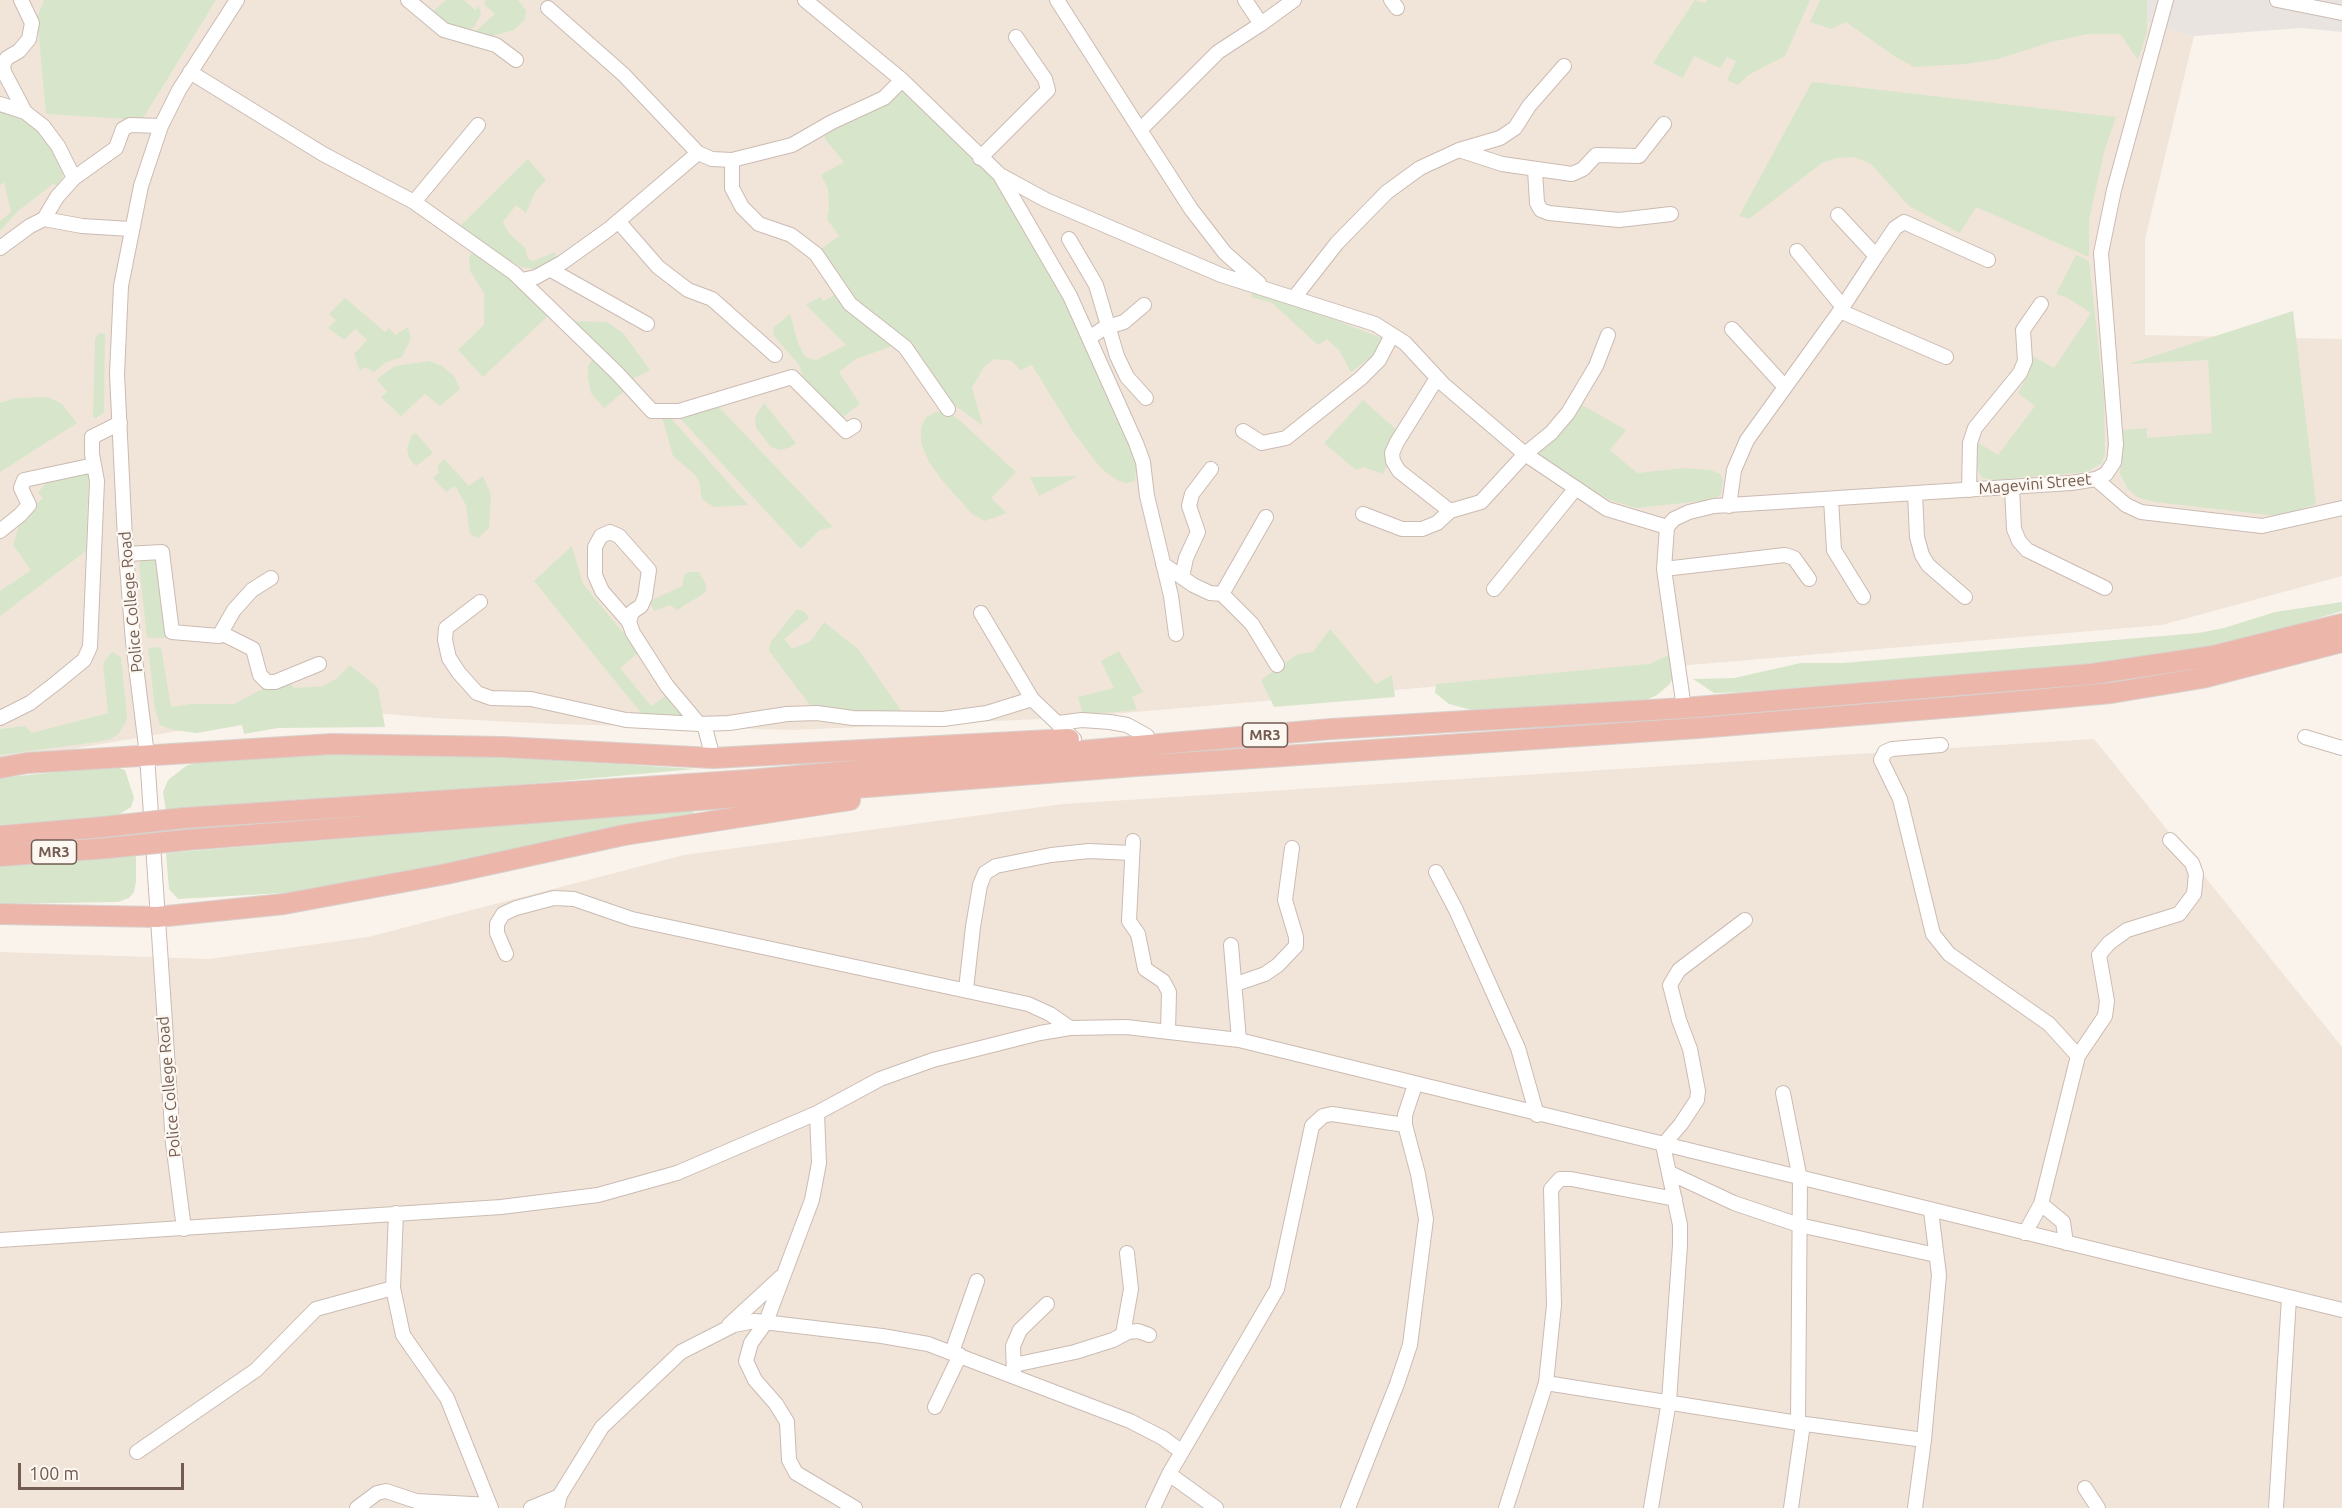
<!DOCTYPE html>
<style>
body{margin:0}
#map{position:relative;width:2342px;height:1508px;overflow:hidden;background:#faf3eb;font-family:Ubuntu,sans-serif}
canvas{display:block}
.scale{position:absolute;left:18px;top:1463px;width:166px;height:27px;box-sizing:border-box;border:3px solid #725b51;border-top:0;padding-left:8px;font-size:18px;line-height:21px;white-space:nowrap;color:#725b51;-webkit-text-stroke:4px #fdf7f1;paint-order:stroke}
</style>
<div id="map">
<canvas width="2342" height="1508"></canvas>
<div class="scale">100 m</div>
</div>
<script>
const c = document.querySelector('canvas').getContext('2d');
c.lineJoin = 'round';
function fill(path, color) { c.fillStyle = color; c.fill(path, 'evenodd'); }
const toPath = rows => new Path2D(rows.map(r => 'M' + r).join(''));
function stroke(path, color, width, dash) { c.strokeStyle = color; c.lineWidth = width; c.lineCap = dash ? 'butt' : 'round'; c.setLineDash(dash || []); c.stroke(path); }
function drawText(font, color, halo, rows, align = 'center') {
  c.font = font + ' Ubuntu,sans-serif'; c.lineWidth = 4.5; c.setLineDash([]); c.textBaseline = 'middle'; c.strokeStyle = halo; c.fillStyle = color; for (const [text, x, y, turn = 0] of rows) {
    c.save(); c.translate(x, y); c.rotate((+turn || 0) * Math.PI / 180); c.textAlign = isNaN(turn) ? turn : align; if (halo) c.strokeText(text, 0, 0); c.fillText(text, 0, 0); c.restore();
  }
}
fill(toPath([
 [0,0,2065,0,2194,36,2145,239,2145,335,2342,339,2342,576,2162,625,1064,718,794,730,555,724,435,718,314,708,78,748,0,766],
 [2094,739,2342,1047,2342,1508,0,1508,0,952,209,959,368,937,684,855,1063,804]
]), '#f1e5da');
fill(toPath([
 [2065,0,2342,0,2342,32,2301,28,2194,36]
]), '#eae4e0');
fill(toPath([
 [44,0,216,0,142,120,46,114,37,17],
 [446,0,464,0,475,10,479,6,481,14,474,27,467,31,439,21,430,14],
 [486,0,518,0,526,11,525,19,514,30,484,38,471,35,495,14,484,4],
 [1695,0,1705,3,1707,0,1810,0,1785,56,1748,75,1738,85,1727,80,1736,61,1727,57,1720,68,1694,56,1683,78,1653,63],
 [1820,0,2147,0,2147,32,2138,60,2120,34,2088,34,2051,42,1998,59,1965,64,1914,67,1894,56,1846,22,1831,29,1810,22],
 [1812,82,2116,117,2104,152,2089,220,2089,257,1976,207,1960,233,1909,206,1871,164,1854,157,1837,158,1822,163,1749,219,1739,216],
 [902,86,1000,183,1067,301,1125,432,1136,468,1135,481,1126,483,1119,481,1104,471,1095,461,1072,430,1032,365,1020,370,1012,361,994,359,983,368,972,388,983,426,945,398,871,318,818,251,839,236,827,219,829,208,828,189,821,175,844,162,825,139,824,134,829,129],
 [0,111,28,118,50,143,62,167,63,177,57,185,53,184,18,211,0,231,0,221,11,212,4,182,0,185],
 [528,159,546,180,536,190,526,213,516,205,503,222,508,232,525,248,528,259,533,261,555,252,558,262,538,270,522,267,488,249,459,227],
 [474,249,552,312,483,377,458,350,484,325,484,293,470,271,469,257],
 [2076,255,2089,261,2104,396,2105,454,2102,463,2087,472,1995,480,1982,478,1978,471,1977,442,1998,455,2035,406,2018,393,2029,373,2031,355,2054,368,2091,313,2066,297,2056,294],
 [1254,288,1384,339,1380,350,1351,372,1339,350,1327,339,1318,345,1272,303,1251,297],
 [839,292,895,345,856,359,839,372,860,404,839,420,808,389,799,365,774,336,773,328,790,314,798,343,805,357,816,360,846,345,806,305,820,297,824,301],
 [345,298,385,332,389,328,395,335,408,327,411,338,402,357,386,362,374,372,365,367,360,371,354,354,367,340,355,329,344,340,328,328,336,320,329,314],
 [2293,311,2316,504,2277,516,2155,502,2137,497,2128,489,2120,474,2122,430,2147,428,2147,438,2212,433,2208,360,2129,364],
 [574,321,607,322,624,334,650,370,631,380],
 [99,333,105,334,104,413,96,418,93,417,95,339],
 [594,357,627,389,604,408,591,393,588,379,588,366],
 [429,361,442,366,454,376,460,389,440,406,425,394,401,416,381,397,387,392,377,379,395,366],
 [48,397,62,404,77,423,0,472,0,403,16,398],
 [1363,400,1397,430,1387,452,1387,466,1383,474,1363,467,1356,470,1324,443],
 [715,403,833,527,820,530,801,549,676,414],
 [764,403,796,443,789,448,779,450,771,447,756,428,755,417],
 [1579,403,1626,430,1610,450,1632,469,1638,473,1684,468,1711,470,1720,474,1723,480,1721,494,1716,498,1702,501,1636,508,1610,500,1572,478,1535,451],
 [936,412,947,412,958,419,1016,472,991,498,1007,513,985,521,972,514,942,480,929,462,921,443,921,428,926,417],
 [662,417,670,417,748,505,714,507,702,499,699,481,694,474,673,456],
 [416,433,433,453,416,466,409,458,407,448,412,435],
 [444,459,469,486,483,476,491,495,489,528,478,538,470,534,466,505,455,486,446,492,433,478,439,472,437,466],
 [89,469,86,551,0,616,0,591,31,570,13,545,21,519,43,498,38,493,47,481],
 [1078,476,1039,496,1030,477],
 [572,546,583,584,639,652,620,668,651,706,667,695,692,721,646,719,534,581],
 [142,559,154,559,160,565,167,638,147,638,139,565],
 [689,572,699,572,706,584,706,592,677,610,670,605,654,611,650,601,682,586,684,575],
 [2342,602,2342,611,2286,628,2191,650,2097,666,1741,692,1714,693,1693,679,1734,678,1801,663,1843,663,2198,633,2224,628,2275,612],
 [797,609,805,612,809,618,784,639,792,649,811,641,824,622,858,649,905,716,813,709,769,651,770,643],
 [1330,629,1376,684,1392,675,1395,697,1274,707,1261,680,1298,654,1313,652],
 [161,647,171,707,191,704,234,704,268,686,288,682,295,688,323,686,336,679,350,665,378,688,385,727,278,728,244,734,242,725,197,733,173,730,160,725,155,709,148,648],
 [1119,651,1143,692,1132,697,1137,710,1083,715,1078,697,1114,688,1101,661],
 [112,652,121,657,127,715,126,722,118,734,111,739,97,742,0,755,0,729,25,726,32,733,108,713,103,663],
 [1672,654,1675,672,1670,684,1657,695,1644,701,1475,711,1449,704,1435,693,1436,684,1649,664],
 [416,751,695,769,296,805,166,811,163,792,168,780,186,766,206,759,226,755],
 [113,766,125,770,134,798,131,807,115,817,0,825,0,778],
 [692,810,694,814,534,848,301,892,178,899,169,889,166,853],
 [136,856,136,882,134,892,129,898,118,902,0,904,0,864]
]), '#d7e6ca');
const minor = toPath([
 [21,0,32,23,29,39,19,51,7,58,3,64,4,72,25,112,43,126,58,146,74,178,57,197,44,219],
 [408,0,444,30,496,45,516,60],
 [805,0,902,80,1000,175,1046,200,1221,275,1375,324,1405,343,1443,384,1525,454,1607,509,1667,527],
 [1057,0,1140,130],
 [1245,0,1261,24,1218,52,1140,130,1191,209,1225,253,1259,283],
 [1391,0,1397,8],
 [2277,0,2342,13],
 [548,8,623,74,698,153],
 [1261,24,1294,0],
 [190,72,323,154,414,202,514,273,617,373,652,411,679,411,792,377,846,431,854,426],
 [0,104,25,112],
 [1459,150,1502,164,1572,174,1583,169,1596,155,1639,156,1664,124],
 [980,158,1048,90,1045,79,1016,37],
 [732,160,732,188,742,207,759,224,791,235,816,254,850,304,905,347,948,409],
 [1535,170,1537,203,1541,210,1549,213,1619,220,1671,214],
 [1001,177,1070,296,1136,443,1143,462,1147,496,1171,596,1176,634],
 [74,178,116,148,123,129,130,125,161,126],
 [414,202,478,125],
 [618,221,658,267,688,290,712,299,775,355],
 [1069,239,1096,285,1117,356,1127,377,1146,398],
 [0,248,30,226,44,219,82,226,130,229],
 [1797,251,1843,307],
 [1876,256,1895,228,1904,222,1988,260],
 [551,270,647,324],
 [522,280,536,277,563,262,609,229,698,153,712,159,732,160,792,145,832,122,884,98,902,80],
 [1294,298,1337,243,1387,192,1420,168,1459,150,1500,138,1515,128,1529,106,1564,66],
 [1840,311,1946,357],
 [1732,329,1785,387],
 [1089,338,1104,328,1124,322,1144,305],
 [1437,378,1397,442,1392,453,1393,461,1399,471,1450,511],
 [1243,431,1262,443,1286,438,1361,378,1379,360,1392,335],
 [2096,479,2126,505,2141,512,2262,526,2342,508],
 [2012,487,2014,529,2019,541,2027,550,2105,588],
 [1969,490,1970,443,1975,428,2020,373,2025,361,2023,330,2041,304],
 [1915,493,1917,537,1922,555,1928,565,1965,597],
 [1831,499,1834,550,1863,597],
 [1729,506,1734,470,1747,440,1840,311,1876,256,1838,215],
 [1363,514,1402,529,1422,529,1437,523,1450,511,1481,502,1525,454,1551,433,1568,413,1596,366,1608,335],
 [0,531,20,515,29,505,21,488,24,480,94,465],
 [126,554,162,552,172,632,219,636,234,610,252,590,271,578],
 [1163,564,1193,585,1210,593,1222,594,1266,517],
 [1664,569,1785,555,1794,558,1809,579],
 [1182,577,1186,558,1198,532,1189,506,1192,494,1211,469],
 [1494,589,1576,488],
 [1222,594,1252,624,1277,665],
 [480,602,446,628,445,640,449,658,459,673,477,693,491,698,531,699,626,720,699,724,729,723,787,714,817,713,853,718,943,719,987,713,1032,699],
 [981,613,1032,699,1074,739],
 [629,622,602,591,595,575,595,547,601,536,610,532,619,536,649,570,645,597,641,606,632,612,629,622,633,633,667,686,699,724],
 [221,633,253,649,260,675,267,682,275,682,319,664],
 [1684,708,1664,569,1667,527,1674,519,1689,512,1714,506,2071,483,2096,479,2106,474,2114,462,2116,444,2101,253,2114,190,2166,0],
 [0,718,30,703,56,683,84,660,90,647,97,481,92,454,92,437,120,423],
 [1058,723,1082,720,1110,722,1127,725,1147,736],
 [704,724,713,758],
 [2305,737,2342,748],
 [1941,745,1892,749,1885,752,1881,760,1900,799,1933,934,1949,954,2049,1024,2078,1056,2041,1204,2025,1233],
 [1133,841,1129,921,1138,934,1145,969,1163,981,1169,992,1168,1032],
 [1436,872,1456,910,1518,1048,1537,1115],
 [1231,945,1239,1040],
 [506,954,497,933,497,924,503,914,516,908,554,898,574,899,632,919,1028,1004,1050,1014,1070,1028],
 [1236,984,1265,974,1278,965,1296,946,1296,937,1285,900,1292,848],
 [966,989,973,927,980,885,985,873,996,866,1051,855,1089,851,1132,853],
 [2078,1056,2105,1016,2107,1001,2099,955,2109,943,2127,930,2179,914,2194,894,2196,874,2192,863,2170,840],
 [817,1113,819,1163,812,1200,766,1322,751,1343,746,1361,755,1380,776,1404,787,1422,789,1460,796,1473,855,1508],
 [1670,1173,1734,1203,1799,1225,1936,1255],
 [2041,1204,2063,1222,2066,1243],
 [396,1213,393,1288,403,1335,447,1398,491,1508],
 [184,1229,173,1143,147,755,133,642,125,540,117,374,121,286,141,186,161,126,179,90,237,0],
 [0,1240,501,1207,598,1195,677,1173,817,1113,880,1079,933,1060,1040,1033,1070,1028,1126,1027,1239,1040,2342,1310],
 [729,1325,781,1277],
 [1123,1334,1131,1289,1127,1253],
 [952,1352,977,1281],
 [1014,1365,1075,1352,1113,1340,1128,1332,1138,1331,1149,1335],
 [1014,1373,1013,1346,1020,1330,1047,1304],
 [1546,1383,1798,1423,1800,1179,1783,1093],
 [935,1407,960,1355],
 [1798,1423,1924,1440,1939,1275,1931,1211],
 [137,1452,256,1370,316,1309,393,1288],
 [1169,1474,1277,1289,1312,1126,1323,1116,1332,1114,1405,1125],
 [2085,1488,2098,1508],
 [357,1508,377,1493,386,1491,416,1501,490,1505],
 [531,1508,560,1496],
 [557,1508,560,1495,602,1427,681,1352,734,1325,755,1321,882,1336,928,1344,1130,1421,1163,1438,1182,1452],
 [1153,1508,1169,1474,1216,1508],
 [1348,1508,1397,1384,1410,1345,1426,1219,1418,1174,1405,1125,1405,1115,1415,1085],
 [1506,1508,1546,1383,1554,1305,1551,1189,1560,1179,1571,1179,1675,1199],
 [1651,1508,1669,1401,1680,1245,1680,1225,1663,1145,1681,1124,1697,1100,1698,1091,1690,1049,1679,1020,1670,985,1679,970,1745,920],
 [1791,1508,1803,1424],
 [1915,1508,1924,1440],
 [2276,1508,2289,1298]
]);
const highway = toPath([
 [0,768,27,763,332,744,503,747,713,758,1069,739],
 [184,818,749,780,1331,729,1684,708,2092,674,2213,656,2342,624],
 [0,836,103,827],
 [186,840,1136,766,1698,728,1979,705,2111,693,2202,678,2342,642],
 [0,856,108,848],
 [0,914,157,917,284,904,446,874,624,835,850,800]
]);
stroke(minor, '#cbbbb2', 16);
stroke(highway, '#d8d1ce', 22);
stroke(minor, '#fff', 14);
stroke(highway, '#ecb7aa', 20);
const highwayBridge = toPath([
 [103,827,184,818],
 [108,848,186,840]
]);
stroke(highwayBridge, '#d8d1ce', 22, []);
stroke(highwayBridge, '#ecb7aa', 20);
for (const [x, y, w] of [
 [1265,735,45],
 [54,852,45]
]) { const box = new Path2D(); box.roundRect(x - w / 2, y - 12, w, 24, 4.5); c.fillStyle = '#fdf7f1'; c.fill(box); stroke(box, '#725b51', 1.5); }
drawText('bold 15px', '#725b51', null, [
 ["MR3",1265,735],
 ["MR3",54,852]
]);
drawText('16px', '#725b51', '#fdf7f1', [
 ["Magevini Street",2035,484,-5],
 ["Police College Road",131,602,-95],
 ["Police College Road",169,1087,-95]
]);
</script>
